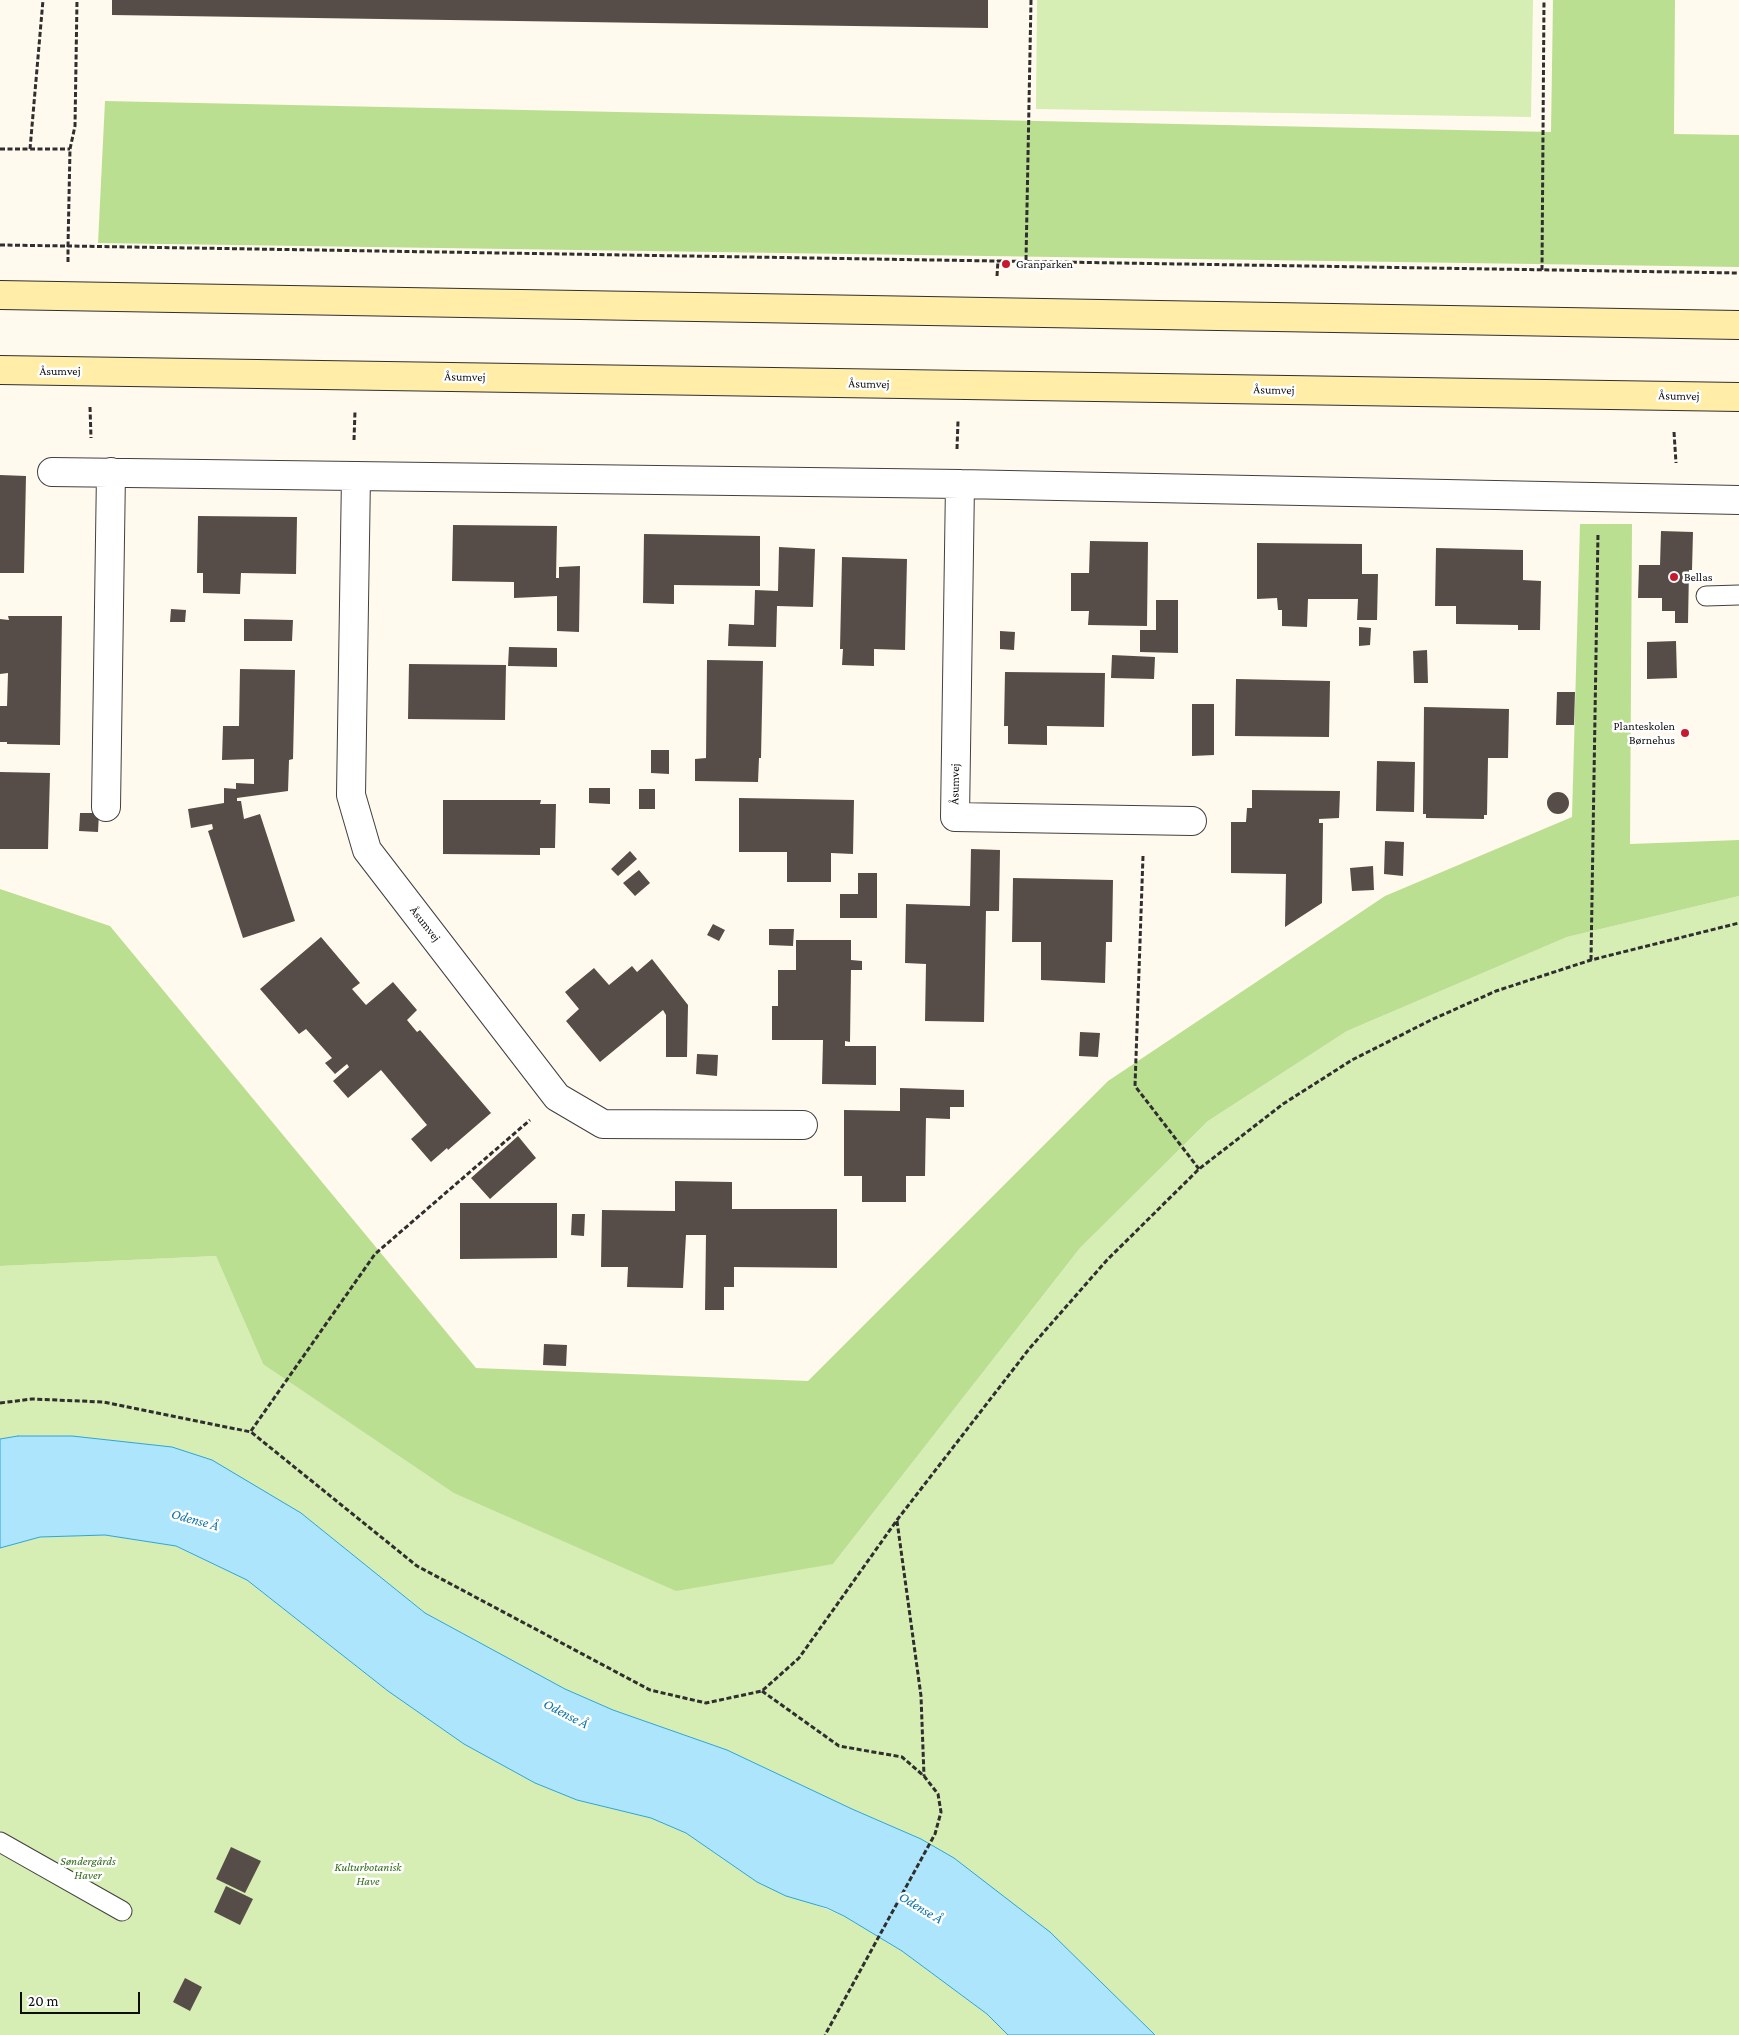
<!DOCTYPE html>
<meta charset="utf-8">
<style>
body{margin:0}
#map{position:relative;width:1739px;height:2035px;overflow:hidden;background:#fffaed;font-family:"Crimson Pro",serif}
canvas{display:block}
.scale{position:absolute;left:20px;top:1992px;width:120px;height:22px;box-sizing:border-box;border:2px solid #0d0d0d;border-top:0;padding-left:6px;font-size:15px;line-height:18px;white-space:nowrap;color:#0d0d0d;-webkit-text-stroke:4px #fff;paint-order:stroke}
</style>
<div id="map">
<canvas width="1739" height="2035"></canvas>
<div class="scale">20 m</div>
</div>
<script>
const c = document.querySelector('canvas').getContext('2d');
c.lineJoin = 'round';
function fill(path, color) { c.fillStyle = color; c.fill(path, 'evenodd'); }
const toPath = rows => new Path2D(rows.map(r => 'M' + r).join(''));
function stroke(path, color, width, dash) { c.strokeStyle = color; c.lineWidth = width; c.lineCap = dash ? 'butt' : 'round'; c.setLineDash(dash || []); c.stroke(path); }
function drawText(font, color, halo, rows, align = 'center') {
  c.font = font + ' "Crimson Pro",serif'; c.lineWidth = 5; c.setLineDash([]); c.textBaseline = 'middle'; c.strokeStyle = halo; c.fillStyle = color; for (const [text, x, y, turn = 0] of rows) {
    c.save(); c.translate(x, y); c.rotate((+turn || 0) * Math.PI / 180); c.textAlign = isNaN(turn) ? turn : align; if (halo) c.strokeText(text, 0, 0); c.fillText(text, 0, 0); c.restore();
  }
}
fill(toPath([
 [1037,0,1533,0,1531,117,1036,109],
 [1739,896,1739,2035,1156,2035,954,1858,921,1839,852,1809,727,1750,613,1710,565,1689,425,1613,301,1513,172,1447,72,1436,18,1436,0,1439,0,1266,216,1256,263,1364,833,1564,1080,1248,1208,1121,1347,1031,1567,937],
 [105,1535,175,1546,247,1580,388,1691,464,1744,535,1783,577,1800,651,1818,686,1833,757,1882,844,1916,902,1951,987,2014,1008,2035,0,2035,0,1548,40,1537]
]), '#d6edb3');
fill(toPath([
 [1553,0,1675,0,1674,134,1739,135,1739,267,98,243,105,101,1551,132],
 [1580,524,1632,524,1630,844,1739,840,1739,896,1567,937,1347,1031,1208,1121,1080,1248,833,1564,676,1591,454,1493,263,1364,216,1256,0,1266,0,889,110,926,476,1368,808,1381,1108,1081,1385,896,1572,817]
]), '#bbdf91');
const water = toPath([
 [18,1436,72,1436,172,1447,212,1460,301,1513,425,1613,565,1689,613,1710,727,1750,852,1809,921,1839,954,1858,1050,1932,1155,2035,1008,2035,987,2014,902,1951,844,1916,827,1908,786,1896,757,1882,686,1833,651,1818,577,1800,535,1783,464,1744,388,1691,247,1580,176,1546,105,1535,40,1537,0,1548,0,1439,18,1436]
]);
fill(water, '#ace5fc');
stroke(water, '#2da4d9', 1);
fill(toPath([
 [112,0,988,0,988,28,112,15],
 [0,475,26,476,24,573,0,573],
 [198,516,297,517,296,574,241,573,240,594,203,593,203,573,197,573],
 [453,525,557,526,556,578,559,578,559,567,580,566,579,632,557,631,557,596,514,598,514,582,452,581],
 [1661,531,1693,532,1692,570,1689,570,1688,623,1675,623,1675,611,1662,611,1662,598,1638,598,1639,565,1660,565],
 [644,534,760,536,760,586,674,585,674,604,643,603],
 [1090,541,1148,542,1147,626,1088,625,1089,611,1071,611,1071,573,1089,573],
 [1257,543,1362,544,1362,574,1378,574,1377,620,1357,620,1358,599,1308,599,1307,627,1282,626,1282,610,1278,610,1277,598,1257,599],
 [779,547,815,549,813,607,777,606,776,647,728,646,729,624,754,625,755,590,778,591],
 [1436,548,1523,550,1523,580,1541,581,1540,630,1518,630,1518,625,1456,624,1456,606,1435,606],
 [842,557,907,559,905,650,874,649,874,666,842,665,843,649,840,649],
 [1156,600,1178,600,1178,653,1140,652,1140,630,1156,630],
 [171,609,186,610,185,622,170,622],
 [8,616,62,616,60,745,7,744,7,742,0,742,0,706,7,706,8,673,0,674,0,619,9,620],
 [244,619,293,620,292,641,244,641],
 [1359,627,1371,628,1370,645,1359,646],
 [1000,631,1015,632,1014,650,1000,649],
 [1676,641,1677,678,1647,679,1647,642],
 [509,647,557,648,557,667,508,666],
 [1427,650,1428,683,1414,683,1413,651],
 [1112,655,1155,657,1154,679,1111,678],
 [707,660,763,661,761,758,759,758,758,782,695,781,695,759,706,758],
 [409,664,506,665,505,720,408,719],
 [240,669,295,670,293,759,289,760,288,791,237,798,237,801,241,801,244,819,260,814,295,921,243,938,208,831,213,829,212,824,191,828,188,809,224,803,224,788,236,789,236,783,254,784,254,759,222,760,223,726,239,726],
 [1005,672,1105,673,1104,727,1047,726,1047,745,1008,744,1008,726,1004,726],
 [1236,679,1330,681,1329,737,1235,736],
 [1557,692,1575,692,1574,725,1556,725],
 [1192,704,1214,704,1214,755,1192,756],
 [1424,707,1509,709,1508,758,1488,758,1487,815,1484,815,1484,819,1426,818,1426,814,1423,814],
 [651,750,669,750,669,774,651,773],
 [1377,761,1415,762,1414,812,1376,811],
 [0,772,50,773,48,849,0,849],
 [589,788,610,788,610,804,589,803],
 [639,789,655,789,655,809,639,809],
 [1252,790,1340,791,1339,818,1319,819,1319,823,1323,823,1322,903,1285,927,1286,874,1231,873,1231,822,1246,822,1247,808,1252,808],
 '1547 803a11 11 0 1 1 22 0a11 11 0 1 1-22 0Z',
 [739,798,854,800,853,854,831,853,831,882,787,882,787,852,739,852],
 [443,800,541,800,540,804,556,804,555,848,540,848,540,855,443,854],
 [80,813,99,813,98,832,79,831],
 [1385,841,1404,842,1403,876,1384,874],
 [971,849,1000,850,999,911,986,911,984,1022,925,1021,926,964,905,963,906,904,970,906],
 [630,851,637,859,618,876,611,869],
 [1373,866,1374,890,1352,891,1350,868],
 [639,870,650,883,635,896,623,883],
 [858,873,877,873,877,918,840,918,840,894,858,894],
 [1013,878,1113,880,1112,942,1106,942,1105,983,1041,980,1041,942,1012,942],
 [713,924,725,930,719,941,707,935],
 [769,929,794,929,793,946,769,945],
 [321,937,360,983,352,989,366,1005,393,982,417,1010,407,1020,417,1032,420,1030,491,1113,448,1150,447,1148,431,1162,411,1139,427,1125,381,1070,348,1098,333,1081,349,1067,347,1064,335,1074,325,1063,332,1058,306,1029,299,1034,260,989],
 [796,940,851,940,851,960,862,961,862,970,851,970,850,1042,845,1041,845,1046,876,1046,876,1085,822,1084,823,1040,772,1040,772,1006,778,1006,778,970,796,970],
 [652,959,688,1005,687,1057,666,1057,666,1015,663,1010,600,1062,566,1021,579,1009,565,992,594,968,609,985,632,966,637,972],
 [1080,1032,1100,1033,1098,1057,1079,1056],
 [697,1054,718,1055,717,1076,696,1074],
 [900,1088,964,1090,964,1107,950,1107,950,1119,926,1118,925,1176,906,1176,906,1202,862,1202,862,1176,844,1176,844,1110,900,1111],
 [518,1136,536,1158,490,1199,471,1178],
 [675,1181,732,1182,732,1209,837,1209,837,1268,734,1267,734,1287,724,1287,724,1310,705,1310,706,1235,686,1235,683,1288,627,1287,628,1267,601,1267,602,1210,675,1211],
 [460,1203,557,1203,557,1258,460,1259],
 [572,1214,585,1214,584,1236,571,1235],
 [544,1344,567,1345,566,1366,543,1365],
 [231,1847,261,1861,245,1893,216,1879],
 [226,1886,253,1899,240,1925,214,1912],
 [185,1978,202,1987,190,2011,173,2002]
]), '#574d48');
const lane = toPath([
 [1706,596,1739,595],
 [0,1842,122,1911]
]);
const street = toPath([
 [52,472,960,484,1739,500],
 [356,476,351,795,367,850,557,1097,603,1124,803,1125],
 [960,484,955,817,1192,821],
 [106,807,111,472]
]);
const secondary = toPath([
 [0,295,1739,325],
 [0,370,1739,397]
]);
stroke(lane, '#404040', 21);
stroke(street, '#404040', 30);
stroke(secondary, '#2f2f2f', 30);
stroke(toPath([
 [0,149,70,149],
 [30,149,43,0],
 [0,245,68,246,70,149,75,126,77,0],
 [1026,260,1031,0],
 [68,262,68,246,1739,273],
 [1542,270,1544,0],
 [997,276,998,260],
 [90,407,91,438],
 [1674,432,1676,463],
 [354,440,355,411],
 [957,449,958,421],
 [1143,856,1135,1086,1199,1169],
 [1591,960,1598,533],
 [0,1403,32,1399,103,1402,251,1432,417,1566,650,1690,706,1703,762,1691,799,1658,897,1520,1029,1349,1107,1260,1199,1169,1283,1104,1352,1060,1431,1020,1496,991,1591,960,1739,923],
 [251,1431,375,1254,530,1120],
 [897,1521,921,1696,924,1776],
 [762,1691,839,1746,902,1757,924,1776,938,1794,941,1812,935,1834,825,2035]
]), '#2f2f2f', 3, [5, 2.5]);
stroke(lane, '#fff', 19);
stroke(street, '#fff', 28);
stroke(secondary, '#ffeda8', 28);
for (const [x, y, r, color] of [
 [1006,264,5,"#c91931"],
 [1674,577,5,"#c91931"],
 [1685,733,5,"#c91931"]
]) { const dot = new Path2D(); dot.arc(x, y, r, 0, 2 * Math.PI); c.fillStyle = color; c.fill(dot); stroke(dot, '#fff', 2); }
drawText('12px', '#0d0d0d', '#fff', [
 ["Granparken",1016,264],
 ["Bellas",1684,577],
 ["Planteskolen",1675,726,"right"],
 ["Børnehus",1675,740,"right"]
], 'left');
drawText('12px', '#0d0d0d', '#fff', [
 ["Åsumvej",60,371],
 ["Åsumvej",465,377,1],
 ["Åsumvej",869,384,1],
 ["Åsumvej",1274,390,1],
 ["Åsumvej",1679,396,1],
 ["Åsumvej",955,784,-89],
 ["Åsumvej",425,924,52]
]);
drawText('italic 12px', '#306a17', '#fff', [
 ["Søndergårds",88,1861],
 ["Haver",88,1875],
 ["Kulturbotanisk",368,1867],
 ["Have",368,1881]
]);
drawText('italic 14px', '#0b73aa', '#fff', [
 ["Odense Å",195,1520,15],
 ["Odense Å",566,1714,27],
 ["Odense Å",921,1908,31]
]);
</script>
